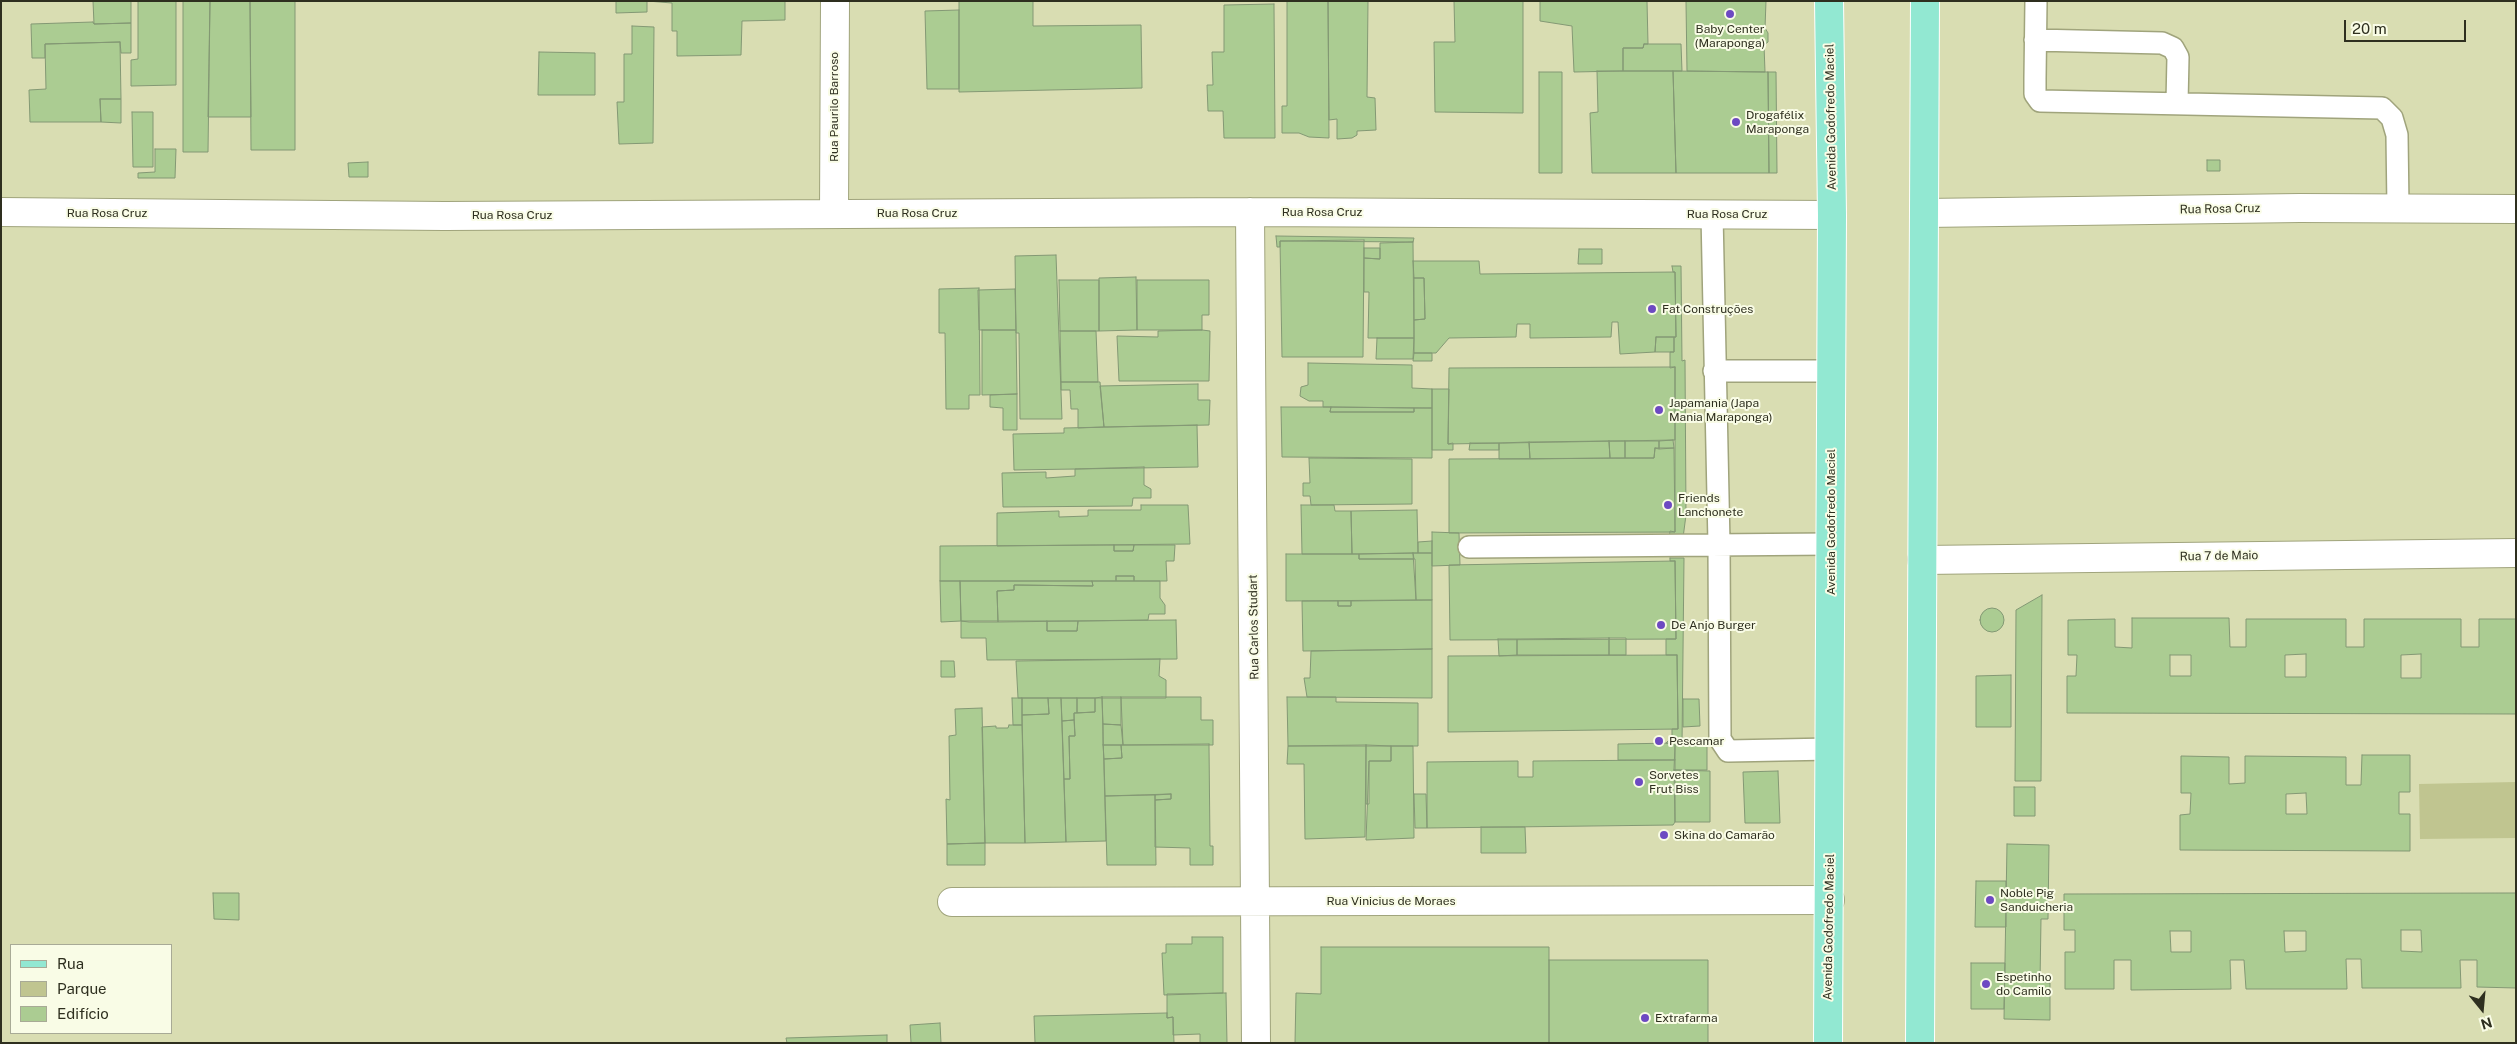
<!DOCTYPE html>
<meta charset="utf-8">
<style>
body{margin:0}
#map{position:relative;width:2517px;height:1044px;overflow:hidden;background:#d9ddb2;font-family:"Public Sans",sans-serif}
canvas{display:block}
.frame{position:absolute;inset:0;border:2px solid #2e2f1f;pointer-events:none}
.legend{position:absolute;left:10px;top:944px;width:162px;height:90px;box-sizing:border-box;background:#f9fce6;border:1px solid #a8aa96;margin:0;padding:6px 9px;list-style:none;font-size:15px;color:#2e2f1f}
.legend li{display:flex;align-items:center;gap:10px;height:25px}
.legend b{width:25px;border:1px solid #a8aa96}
.north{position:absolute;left:2457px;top:984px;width:50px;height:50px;-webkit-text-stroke:4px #f9fce6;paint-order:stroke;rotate:163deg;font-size:14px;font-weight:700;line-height:20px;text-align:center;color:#2e2f1f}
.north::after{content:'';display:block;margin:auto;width:18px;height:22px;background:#2e2f1f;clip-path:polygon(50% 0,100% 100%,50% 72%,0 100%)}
.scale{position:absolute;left:2344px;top:20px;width:122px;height:22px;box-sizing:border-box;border:2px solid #2e2f1f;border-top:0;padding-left:6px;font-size:15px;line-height:18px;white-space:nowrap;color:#2e2f1f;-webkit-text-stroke:4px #f9fce6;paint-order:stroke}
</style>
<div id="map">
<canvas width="2517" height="1044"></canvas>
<div class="frame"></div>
<ul class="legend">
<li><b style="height:6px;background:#92e8d2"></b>Rua</li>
<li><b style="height:14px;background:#c0c590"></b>Parque</li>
<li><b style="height:14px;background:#abcc92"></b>Edifício</li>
</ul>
<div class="north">N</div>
<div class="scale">20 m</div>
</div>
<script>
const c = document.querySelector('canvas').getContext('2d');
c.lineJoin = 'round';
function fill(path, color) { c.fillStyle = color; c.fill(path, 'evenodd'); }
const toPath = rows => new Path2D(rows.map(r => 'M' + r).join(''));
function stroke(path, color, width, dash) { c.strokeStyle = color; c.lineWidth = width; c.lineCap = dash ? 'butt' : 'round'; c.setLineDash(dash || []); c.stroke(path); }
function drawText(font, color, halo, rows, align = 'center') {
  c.font = font + ' "Public Sans",sans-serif'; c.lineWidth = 4; c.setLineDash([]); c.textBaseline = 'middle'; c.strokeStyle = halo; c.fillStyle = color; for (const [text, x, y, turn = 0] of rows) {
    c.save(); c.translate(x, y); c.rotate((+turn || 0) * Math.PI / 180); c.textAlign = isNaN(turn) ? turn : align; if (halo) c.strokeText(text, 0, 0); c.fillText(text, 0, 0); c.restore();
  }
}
fill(toPath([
 [2516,782,2516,838,2420,839,2419,784]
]), '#c0c590');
const building = toPath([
 [93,1,131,1,131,23,94,24,93,1],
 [138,1,176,1,176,85,131,86,131,60,138,59,138,1],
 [183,1,210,1,208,152,183,152,183,1],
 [210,1,250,1,251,117,208,117,210,1],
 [250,1,295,1,295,150,251,150,250,1],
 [616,1,647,1,647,12,616,13,616,1],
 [647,1,785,1,785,20,742,21,741,55,677,56,677,31,672,31,672,3,647,1],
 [959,1,1033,1,1033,26,1141,25,1142,88,959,92,959,1],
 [1287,1,1328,1,1329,138,1309,137,1299,133,1282,133,1282,106,1287,106,1287,1],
 [1328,1,1368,1,1367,97,1375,98,1376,130,1357,131,1357,135,1352,138,1337,139,1337,119,1329,120,1328,1],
 [1454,1,1523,1,1523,113,1435,112,1434,42,1455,42,1454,1],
 [1540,1,1647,1,1648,44,1644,44,1643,48,1623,48,1623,71,1574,72,1572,26,1540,21,1540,1],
 [1686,1,1766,1,1765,28,1768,33,1768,42,1764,45,1765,72,1687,71,1686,1],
 [1274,4,1275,138,1224,138,1223,111,1208,111,1207,85,1213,85,1212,52,1224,52,1224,5,1274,4],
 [959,10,959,89,927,89,925,11,959,10],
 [93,22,94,24,131,23,131,53,121,53,120,42,45,44,45,58,32,58,31,24,93,22],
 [632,26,654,27,653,143,619,144,617,102,624,102,624,54,632,54,632,26],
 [120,42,121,99,100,99,101,122,30,122,29,90,46,89,45,44,120,42],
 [1644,44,1681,44,1682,71,1623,71,1623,48,1643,48,1644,44],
 [539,52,595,53,595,95,538,95,539,52],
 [1597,71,1673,71,1676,173,1592,173,1590,113,1598,112,1597,71],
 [1673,71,1768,72,1769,173,1676,173,1673,71],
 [1539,72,1562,72,1562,173,1539,173,1539,72],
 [1768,72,1776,72,1777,173,1769,173,1768,72],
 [100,99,121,99,121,123,101,122,100,99],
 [132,112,153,112,153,167,133,167,132,112],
 [155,149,176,149,175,178,138,178,138,173,155,172,155,149],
 [2207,160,2220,160,2220,171,2207,171,2207,160],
 [368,162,368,177,349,177,348,163,368,162],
 [1276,236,1414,238,1413,242,1280,241,1280,247,1277,247,1276,236],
 [1364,240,1363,357,1282,357,1280,241,1364,240],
 [1413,242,1414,338,1368,338,1369,292,1364,292,1364,258,1380,259,1380,243,1413,242],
 [1364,248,1380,248,1380,259,1364,258,1364,248],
 [1579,249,1602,249,1602,264,1578,264,1579,249],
 [1056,255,1062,419,1020,419,1019,333,1016,333,1015,256,1056,255],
 [1413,261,1479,261,1480,274,1675,272,1676,337,1656,337,1655,352,1620,354,1618,322,1612,322,1611,337,1530,338,1530,324,1517,324,1516,337,1449,338,1436,353,1414,353,1414,320,1425,319,1424,278,1414,278,1413,261],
 [1672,266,1681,266,1682,361,1685,360,1686,515,1683,538,1669,538,1670,531,1675,532,1675,367,1670,368,1670,352,1674,352,1674,337,1676,337,1675,272,1673,272,1672,266],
 [1136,277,1137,330,1099,331,1099,278,1136,277],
 [1414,278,1424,278,1425,319,1414,320,1414,278],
 [1059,280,1099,280,1099,331,1060,331,1059,280],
 [1137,280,1209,280,1209,315,1202,315,1202,330,1137,330,1137,280],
 [979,288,980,395,969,395,969,409,946,409,945,333,939,333,939,289,979,288],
 [1015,289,1016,330,979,330,978,290,1015,289],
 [982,330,1016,330,1017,394,982,395,982,330],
 [1202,330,1210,331,1209,381,1119,381,1117,336,1158,337,1158,331,1202,330],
 [1060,331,1096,331,1098,382,1061,382,1060,331],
 [1656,337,1674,337,1674,352,1655,352,1656,337],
 [1377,338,1414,338,1413,359,1376,359,1377,338],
 [1414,353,1432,353,1432,361,1413,361,1414,353],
 [1308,363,1412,365,1412,388,1432,389,1432,408,1323,407,1323,401,1309,401,1300,396,1301,387,1308,385,1308,363],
 [1675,367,1675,440,1448,444,1449,368,1675,367],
 [1061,382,1100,382,1104,427,1078,428,1078,409,1071,409,1070,390,1061,390,1061,382],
 [1198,384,1198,400,1210,400,1209,425,1104,427,1100,386,1198,384],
 [1432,389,1449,389,1448,444,1453,443,1453,450,1432,450,1432,389],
 [1017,394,1017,430,1003,430,1003,408,990,407,990,395,1017,394],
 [1281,407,1331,407,1330,412,1414,412,1414,408,1432,408,1432,458,1282,457,1281,407],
 [1331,407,1414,408,1414,412,1330,412,1331,407],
 [1197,425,1198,467,1014,470,1013,434,1064,433,1064,428,1197,425],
 [1673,440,1674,448,1659,449,1659,441,1673,440],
 [1609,441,1625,441,1625,458,1610,458,1609,441],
 [1609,441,1610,458,1530,459,1529,442,1609,441],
 [1625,441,1659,441,1659,449,1655,448,1654,458,1625,458,1625,441],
 [1529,442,1530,459,1499,459,1499,443,1529,442],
 [1470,443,1499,443,1499,450,1469,450,1470,443],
 [1655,448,1674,448,1675,532,1449,533,1449,459,1654,458,1655,448],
 [1309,458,1412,459,1412,504,1311,505,1310,496,1303,496,1303,483,1310,483,1309,458],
 [1144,467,1144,485,1151,489,1151,498,1133,498,1132,506,1003,507,1002,473,1046,472,1046,478,1075,476,1075,469,1144,467],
 [1141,505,1188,505,1190,544,997,546,997,513,1059,511,1059,517,1088,516,1088,510,1141,510,1141,505],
 [1301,505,1334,505,1335,511,1351,511,1352,554,1302,554,1301,505],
 [1417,510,1418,553,1352,554,1351,511,1417,510],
 [1432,532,1459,533,1460,565,1432,566,1432,532],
 [1432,541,1432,553,1418,553,1418,542,1432,541],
 [1114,545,1134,545,1133,551,1114,551,1114,545],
 [1114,545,1114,551,1133,551,1134,545,1175,545,1174,561,1166,561,1167,581,1134,581,1134,576,1116,576,1116,581,940,581,940,546,1114,545],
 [1413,553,1432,553,1432,600,1416,600,1413,553],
 [1413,553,1414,559,1359,559,1359,554,1413,553],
 [1286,554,1359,554,1359,559,1415,559,1416,600,1286,601,1286,554],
 [1670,558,1684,558,1682,745,1666,743,1672,737,1672,729,1678,729,1677,655,1666,655,1666,639,1676,639,1675,561,1670,561,1670,558],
 [1675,561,1676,639,1450,640,1449,565,1675,561],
 [1116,576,1134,576,1134,581,1116,581,1116,576],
 [940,581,960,581,961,621,941,622,940,581],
 [960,581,1092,581,1093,586,1014,585,1014,590,997,591,998,622,969,622,961,621,960,581],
 [1092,581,1160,581,1160,598,1165,605,1165,614,1149,614,1148,620,998,622,997,591,1014,590,1014,585,1093,586,1092,581],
 [2042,595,2041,781,2015,781,2016,610,2042,595],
 [1432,600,1432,649,1303,651,1302,601,1338,601,1338,606,1351,606,1351,601,1432,600],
 [1338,601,1351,601,1351,606,1338,606,1338,601],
 '1980 620a12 12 0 1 1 24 0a12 12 0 1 1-24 0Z',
 [2132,618,2229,618,2230,647,2246,647,2246,619,2346,619,2346,647,2364,647,2364,619,2461,619,2461,647,2479,647,2479,619,2516,619,2516,714,2067,713,2067,676,2076,676,2077,655,2068,655,2068,620,2115,619,2115,647,2132,648,2132,618],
 [2306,654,2306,677,2285,677,2285,655,2306,654],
 [2421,654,2421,678,2401,678,2401,655,2421,654],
 [2170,655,2191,655,2191,676,2170,676,2170,655],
 [1176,620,1177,659,987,660,986,638,961,638,961,621,1047,621,1047,631,1077,631,1078,621,1176,620],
 [1047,621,1078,621,1077,631,1047,631,1047,621],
 [1609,638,1609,655,1517,655,1517,639,1609,638],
 [1609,638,1626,638,1626,655,1609,655,1609,638],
 [1498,639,1517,639,1517,655,1499,656,1498,639],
 [1432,649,1432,698,1307,697,1304,678,1310,678,1311,651,1432,649],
 [1677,655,1678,729,1448,732,1448,656,1677,655],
 [1160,659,1159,676,1166,680,1166,698,1018,698,1016,661,1160,659],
 [941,661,954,661,955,677,941,677,941,661],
 [2011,675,2011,727,1976,727,1976,676,2011,675],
 [1102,697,1121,697,1121,725,1103,724,1102,697],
 [1102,697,1106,841,1066,842,1064,779,1070,779,1069,736,1075,736,1074,713,1095,712,1095,698,1102,697],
 [1121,697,1201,697,1201,720,1213,720,1213,745,1123,745,1121,697],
 [1287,697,1336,697,1336,702,1418,703,1418,746,1288,746,1287,697],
 [1012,698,1022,698,1022,725,1013,725,1012,698],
 [1022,698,1048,698,1049,714,1022,715,1022,698],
 [1048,698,1061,698,1066,842,1025,843,1022,715,1049,714,1048,698],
 [1061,698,1077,698,1077,713,1074,713,1074,720,1062,721,1061,698],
 [1077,698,1095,698,1095,712,1077,713,1077,698],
 [1683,699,1699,699,1700,726,1683,727,1683,699],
 [982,708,985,843,947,844,946,799,950,800,949,736,956,735,955,709,982,708],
 [1074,720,1075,736,1069,736,1070,779,1064,779,1062,721,1074,720],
 [1103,724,1121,725,1123,745,1103,745,1103,724],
 [1009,725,1022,725,1025,843,985,843,982,727,996,726,996,728,1008,728,1009,725],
 [1675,743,1675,760,1618,760,1618,744,1675,743],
 [1209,744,1210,846,1213,846,1213,865,1190,865,1190,848,1155,847,1155,800,1171,799,1171,794,1105,796,1104,759,1122,758,1121,745,1209,744],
 [1103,745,1121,745,1122,758,1104,759,1103,745],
 [1366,745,1391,746,1391,761,1369,761,1369,804,1366,804,1366,745],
 [1366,745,1365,837,1305,839,1304,764,1287,764,1288,746,1366,745],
 [1675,745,1707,745,1707,770,1674,770,1675,745],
 [1391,746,1413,746,1414,838,1366,840,1369,761,1391,761,1391,746],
 [2362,755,2410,755,2410,792,2399,792,2399,814,2410,814,2410,851,2180,850,2180,815,2190,814,2191,793,2181,793,2181,756,2229,757,2229,784,2245,783,2245,756,2346,757,2346,785,2361,785,2362,755],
 [2306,793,2307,814,2286,814,2286,794,2306,793],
 [1675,760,1675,822,1673,825,1427,828,1427,762,1518,761,1518,777,1533,777,1533,761,1675,760],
 [1674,770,1710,771,1710,822,1675,822,1674,770],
 [1778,771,1780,823,1745,823,1743,772,1778,771],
 [2014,787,2035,787,2035,816,2014,816,2014,787],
 [1171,794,1171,799,1155,800,1155,795,1171,794],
 [1414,794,1426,794,1427,828,1415,828,1414,794],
 [1155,795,1156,865,1107,865,1105,796,1155,795],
 [1481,827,1525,827,1526,853,1481,853,1481,827],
 [985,843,985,865,947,865,947,844,985,843],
 [2007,844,2049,845,2048,919,2041,919,2040,982,2050,983,2050,1020,2004,1019,2007,844],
 [1976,881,2006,881,2006,927,1975,927,1976,881],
 [213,893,239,893,239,920,214,919,213,893],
 [2516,893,2516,988,2477,987,2477,960,2460,960,2461,988,2362,988,2361,959,2346,959,2347,989,2246,989,2244,960,2230,960,2231,989,2131,990,2131,960,2114,960,2114,989,2065,989,2065,952,2075,952,2075,930,2064,930,2064,894,2516,893],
 [2401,930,2421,930,2422,952,2401,951,2401,930],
 [2170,931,2191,931,2191,952,2171,952,2170,931],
 [2284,931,2306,931,2306,951,2285,952,2284,931],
 [1192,937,1223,937,1223,993,1164,995,1162,953,1166,953,1166,944,1192,944,1192,937],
 [1321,947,1549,947,1549,1043,1295,1043,1296,993,1321,994,1321,947],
 [1549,960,1708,960,1708,1043,1549,1043,1549,960],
 [1971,963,2005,963,2004,1009,1971,1009,1971,963],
 [1226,993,1227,1043,1200,1043,1200,1034,1173,1035,1173,1017,1167,1018,1167,994,1226,993],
 [1167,1013,1167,1018,1173,1017,1174,1043,1035,1043,1034,1016,1167,1013],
 [940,1023,941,1043,911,1043,910,1025,940,1023],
 [887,1035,887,1043,787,1043,786,1038,887,1035]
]);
fill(building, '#abcc92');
stroke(building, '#839874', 1);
const service = toPath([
 [2036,1,2035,78,2035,94,2040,101,2382,108,2392,118,2397,135,2398,208],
 [2035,40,2162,43,2173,48,2178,57,2177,103],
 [1712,214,1719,544,1720,739,1728,751,1831,749],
 [1714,371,1831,371],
 [1469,547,1831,544]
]);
const minor = toPath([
 [1,212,444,216,1250,212,1832,215],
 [1250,212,1256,1043],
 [834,213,835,1],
 [1925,213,2300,208,2516,209],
 [1922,560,2516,553],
 [952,902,1830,900]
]);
const primary = toPath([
 [1828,1043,1832,215,1829,1],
 [1920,1043,1925,1]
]);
stroke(service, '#a0a47c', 24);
stroke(minor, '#a0a47c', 30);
stroke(primary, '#fff', 30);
stroke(service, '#fff', 21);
stroke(minor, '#fff', 28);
stroke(primary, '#92e8d2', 28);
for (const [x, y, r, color] of [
 [1730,14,5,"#6d4ac2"],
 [1736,122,5,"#6d4ac2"],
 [1652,309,5,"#6d4ac2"],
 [1659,410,5,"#6d4ac2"],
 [1668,505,5,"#6d4ac2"],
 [1661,625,5,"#6d4ac2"],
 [1659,741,5,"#6d4ac2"],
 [1639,782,5,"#6d4ac2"],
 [1664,835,5,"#6d4ac2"],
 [1990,900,5,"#6d4ac2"],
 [1986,984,5,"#6d4ac2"],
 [1645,1018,5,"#6d4ac2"]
]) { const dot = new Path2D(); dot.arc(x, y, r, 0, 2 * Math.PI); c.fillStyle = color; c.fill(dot); stroke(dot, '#f9fce6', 2); }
drawText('12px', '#2e2f1f', '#f9fce6', [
 ["Baby Center",1730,29,"center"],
 ["(Maraponga)",1730,43,"center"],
 ["Drogafélix",1746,115],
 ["Maraponga",1746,129],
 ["Fat Construções",1662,309],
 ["Japamania (Japa",1669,403],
 ["Mania Maraponga)",1669,417],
 ["Friends",1678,498],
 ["Lanchonete",1678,512],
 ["De Anjo Burger",1671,625],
 ["Pescamar",1669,741],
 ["Sorvetes",1649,775],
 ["Frut Biss",1649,789],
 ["Skina do Camarão",1674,835],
 ["Noble Pig",2000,893],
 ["Sanduicheria",2000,907],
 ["Espetinho",1996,977],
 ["do Camilo",1996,991],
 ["Extrafarma",1655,1018]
], 'left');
drawText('12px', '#2e2f1f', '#f9fce6', [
 ["Rua Paurilo Barroso",834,107,-90],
 ["Avenida Godofredo Maciel",1831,117,-91],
 ["Rua Rosa Cruz",2220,209,-1],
 ["Rua Rosa Cruz",1322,212],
 ["Rua Rosa Cruz",107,213],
 ["Rua Rosa Cruz",917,213],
 ["Rua Rosa Cruz",1727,214],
 ["Rua Rosa Cruz",512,215],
 ["Avenida Godofredo Maciel",1831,522,-90],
 ["Rua 7 de Maio",2219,556,-1],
 ["Rua Carlos Studart",1254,627,-91],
 ["Rua Vinicius de Moraes",1391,901],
 ["Avenida Godofredo Maciel",1829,927,-89]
]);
</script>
